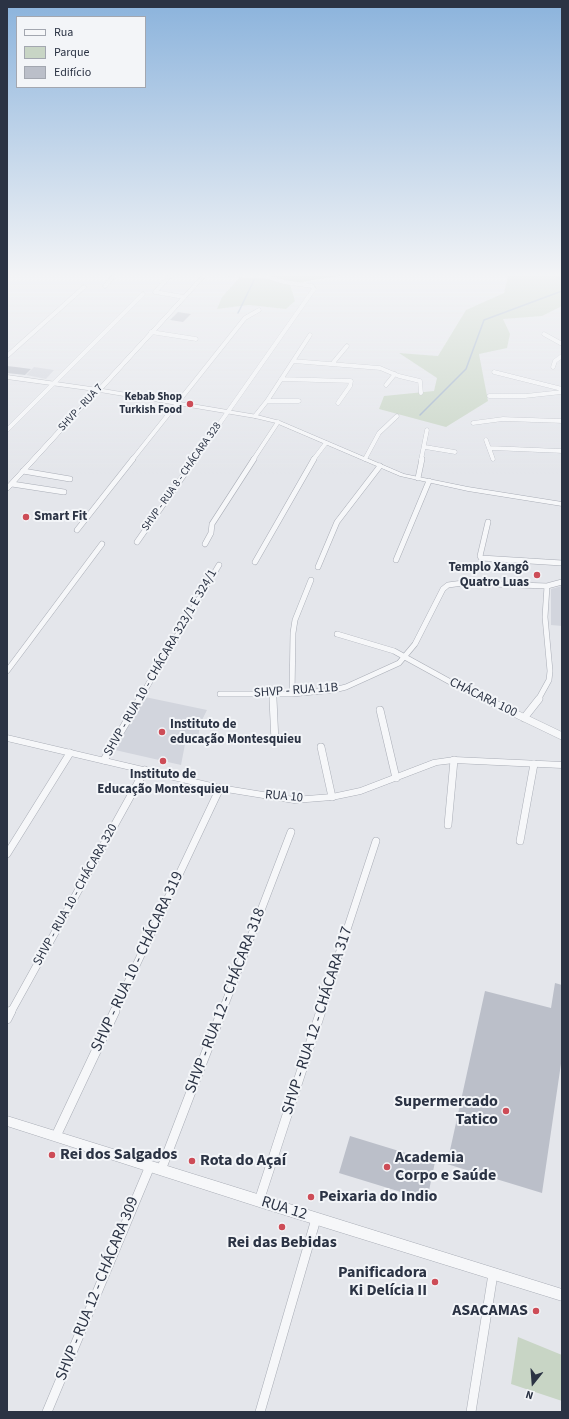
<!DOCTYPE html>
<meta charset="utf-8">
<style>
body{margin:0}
#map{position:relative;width:569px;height:1419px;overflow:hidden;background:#e4e6eb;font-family:"Source Sans 3",sans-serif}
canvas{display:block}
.frame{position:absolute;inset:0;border:8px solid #2b3344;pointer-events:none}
.legend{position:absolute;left:16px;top:16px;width:130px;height:72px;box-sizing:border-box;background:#f3f5f8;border:1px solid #a3a7b0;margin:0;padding:5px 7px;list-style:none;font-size:12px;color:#2b3344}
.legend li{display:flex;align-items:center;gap:8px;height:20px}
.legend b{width:20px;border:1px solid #a3a7b0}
.north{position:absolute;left:513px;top:1363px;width:40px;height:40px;-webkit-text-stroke:3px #f3f5f8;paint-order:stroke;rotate:197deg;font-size:11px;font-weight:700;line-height:16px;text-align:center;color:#2b3344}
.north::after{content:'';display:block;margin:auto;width:14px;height:18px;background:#2b3344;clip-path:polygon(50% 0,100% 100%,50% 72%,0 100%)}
</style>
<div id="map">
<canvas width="569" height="1419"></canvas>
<div class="frame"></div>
<ul class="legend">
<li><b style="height:5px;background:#f6f7f9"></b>Rua</li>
<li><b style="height:11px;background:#c8d5c5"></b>Parque</li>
<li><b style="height:11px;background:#bbbfc9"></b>Edifício</li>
</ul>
<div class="north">N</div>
</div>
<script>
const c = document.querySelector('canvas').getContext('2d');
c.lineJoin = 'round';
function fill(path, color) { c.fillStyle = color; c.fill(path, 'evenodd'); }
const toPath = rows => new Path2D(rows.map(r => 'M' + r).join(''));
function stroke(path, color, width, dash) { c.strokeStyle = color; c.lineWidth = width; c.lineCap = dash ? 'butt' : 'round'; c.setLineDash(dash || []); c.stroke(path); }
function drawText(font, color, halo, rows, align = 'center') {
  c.font = font + ' "Source Sans 3",sans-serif'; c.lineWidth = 4; c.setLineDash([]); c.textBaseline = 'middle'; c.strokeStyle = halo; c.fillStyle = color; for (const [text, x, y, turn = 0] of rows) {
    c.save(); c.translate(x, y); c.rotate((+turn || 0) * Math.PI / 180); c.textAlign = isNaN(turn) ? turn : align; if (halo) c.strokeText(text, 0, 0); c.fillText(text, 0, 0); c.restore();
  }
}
fill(toPath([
 [34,367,54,370,46,379,26,375],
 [562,586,562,626,551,625,551,589],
 [145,697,207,710,200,724,198,739,186,739,181,765,115,750]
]), '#d2d5dd');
fill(toPath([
 [242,275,343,275,290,284,295,301,286,309,249,305,217,309,222,297],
 [506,275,562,275,562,306,542,316,503,319,510,334,507,348,479,354,488,401,446,427,379,409,384,396,434,391,437,378,399,353,438,356,466,310,504,293,508,277],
 [518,1337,562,1355,562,1401,511,1384]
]), '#c8d5c5');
stroke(toPath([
 [554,275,562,280],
 [272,277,289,275],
 [238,313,255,278,258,278],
 [420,415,466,369,484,320,562,291]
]), '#9fb2ca', 1.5);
fill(toPath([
 [178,312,191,314,183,322,170,320],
 [7,366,16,367,31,369,25,375,7,373],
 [555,983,562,985,562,1057,542,1193,447,1164,485,991,551,1008],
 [350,1136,435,1162,427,1200,339,1173]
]), '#bbbfc9');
const minorFar3 = toPath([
 [171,275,155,292,184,297],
 [105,286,115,275],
 [151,332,196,339],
 [544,334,562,344],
 [7,356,84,287],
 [293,361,380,368,399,376,420,381,421,393],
 [332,364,347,346],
 [553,367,555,361,562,356],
 [494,372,562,389],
 [281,379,351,381,350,386,338,403],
 [386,385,395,374],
 [489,396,525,396,562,392],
 [267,401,299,401],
 [255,416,267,401,310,335],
 [473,423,503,419,562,421],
 [7,430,143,294],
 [486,440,493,459],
 [425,447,455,452],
 [490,448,562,451],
 [365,459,379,433,397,416],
 [132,460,245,318,259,310],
 [194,460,314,289,312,286,284,282,268,277,230,275],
 [253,460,278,422],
 [313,460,326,443],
 [421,460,427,430]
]);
const minorFar2 = toPath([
 [23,471,70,479],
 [418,478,422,459],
 [12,484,64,492],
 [488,522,480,556,481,558,562,563],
 [77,530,133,459],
 [137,542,195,459],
 [205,544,211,533,212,524,254,459],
 [396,560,429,481],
 [255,562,314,459],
 [318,567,337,522,380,466],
 [337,634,394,651,454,684,487,700],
 [7,671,102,544],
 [220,694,292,694,334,690,346,687,399,663,415,644,443,589,448,585,463,583,547,586,562,582],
 [292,694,293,633,295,620,311,580],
 [273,695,273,700],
 [139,700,219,565],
 [538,700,549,680,550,671,545,617,547,586]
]);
const minorFar1 = toPath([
 [273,699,275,742],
 [485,699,562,736],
 [380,710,396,778],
 [524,718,539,699],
 [321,747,332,797],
 [104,760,140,699],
 [448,825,454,760],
 [520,841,534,764],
 [7,854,70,753],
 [11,1012,145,770],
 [114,1012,220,788],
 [222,1012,291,832],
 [320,1012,376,841]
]);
const minor = toPath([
 [7,1019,11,1011],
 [56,1136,115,1011],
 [161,1170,222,1011],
 [259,1201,321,1011],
 [47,1412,150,1166],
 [260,1412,316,1219],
 [471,1412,493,1274]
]);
const tertiary = toPath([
 [202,275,207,275,103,389,257,415,280,421,404,474,468,487,562,502,562,506,468,491,400,476,276,423,255,418,100,392,89,402,9,490,7,491,7,485,85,400,95,391,7,379,7,375,98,388,202,275],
 [7,735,220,785,294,797,332,794,360,788,433,760,454,757,562,762,562,768,454,763,437,765,361,794,332,800,294,803,220,791,7,741,7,735],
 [7,1116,562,1289,562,1301,259,1207,7,1126,7,1116]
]);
stroke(minorFar3, '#a9adb6', 4.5);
stroke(minorFar2, '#a9adb6', 6);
stroke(minorFar1, '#a9adb6', 8);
stroke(minor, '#a9adb6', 10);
stroke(tertiary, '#a9adb6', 1);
stroke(minorFar3, '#f6f7f9', 4);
stroke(minorFar2, '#f6f7f9', 5);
stroke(minorFar1, '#f6f7f9', 7);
stroke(minor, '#f6f7f9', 9);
fill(tertiary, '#f6f7f9');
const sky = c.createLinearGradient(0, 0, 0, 474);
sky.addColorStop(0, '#8bb3dc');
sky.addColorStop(0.58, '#f3f4f6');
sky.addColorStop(1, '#f3f4f600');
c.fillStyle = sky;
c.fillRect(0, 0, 569, 474);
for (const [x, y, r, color] of [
 [190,404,4,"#cd4c57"],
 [26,517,4,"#cd4c57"],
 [537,575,4,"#cd4c57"],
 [162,732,4,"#cd4c57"],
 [163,761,4,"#cd4c57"],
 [506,1111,4,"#cd4c57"],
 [52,1155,4,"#cd4c57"],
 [192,1161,4,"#cd4c57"],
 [387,1167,4,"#cd4c57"],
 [311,1197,4,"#cd4c57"],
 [282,1227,4,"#cd4c57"],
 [435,1282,4,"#cd4c57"],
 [536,1311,4,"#cd4c57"]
]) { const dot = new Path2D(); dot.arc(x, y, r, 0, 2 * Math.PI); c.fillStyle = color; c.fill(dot); stroke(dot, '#f3f5f8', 1.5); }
drawText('bold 11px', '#2b3344', '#f3f5f8', [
 ["Kebab Shop",182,398],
 ["Turkish Food",182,411]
], 'right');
drawText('11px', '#2b3344', '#f3f5f8', [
 ["SHVP - RUA 7",81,408,-47],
 ["SHVP - RUA 8 - CHÁCARA 328",182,477,-55]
]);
drawText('bold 13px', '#2b3344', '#f3f5f8', [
 ["Smart Fit",34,517],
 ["Templo Xangô",529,568,"right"],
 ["Quatro Luas",529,583,"right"],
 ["Instituto de",170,725],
 ["educação Montesquieu",170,740],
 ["Instituto de",163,775,"center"],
 ["Educação Montesquieu",163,790,"center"]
], 'left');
drawText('13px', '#2b3344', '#f3f5f8', [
 ["SHVP - RUA 10 - CHÁCARA 323/1 E 324/1",161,663,-60],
 ["SHVP - RUA 11B",296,691,-4],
 ["CHÁCARA 100",483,698,26],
 ["RUA 10",284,797,5],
 ["SHVP - RUA 10 - CHÁCARA 320",76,895,-61]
]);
drawText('16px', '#2b3344', '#f3f5f8', [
 ["SHVP - RUA 10 - CHÁCARA 319",138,962,-65],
 ["SHVP - RUA 12 - CHÁCARA 318",226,1001,-69],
 ["SHVP - RUA 12 - CHÁCARA 317",318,1021,-72],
 ["RUA 12",284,1209,17],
 ["SHVP - RUA 12 - CHÁCARA 309",98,1289,-68]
]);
drawText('bold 16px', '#2b3344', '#f3f5f8', [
 ["Supermercado",498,1102,"right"],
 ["Tatico",498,1120,"right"],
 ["Rei dos Salgados",60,1155],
 ["Academia",395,1158],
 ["Corpo e Saúde",395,1176],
 ["Rota do Açaí",200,1161],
 ["Peixaria do Indio",319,1197],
 ["Rei das Bebidas",282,1243,"center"],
 ["Panificadora",427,1273,"right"],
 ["Ki Delícia II",427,1291,"right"],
 ["ASACAMAS",528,1311,"right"]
], 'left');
</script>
